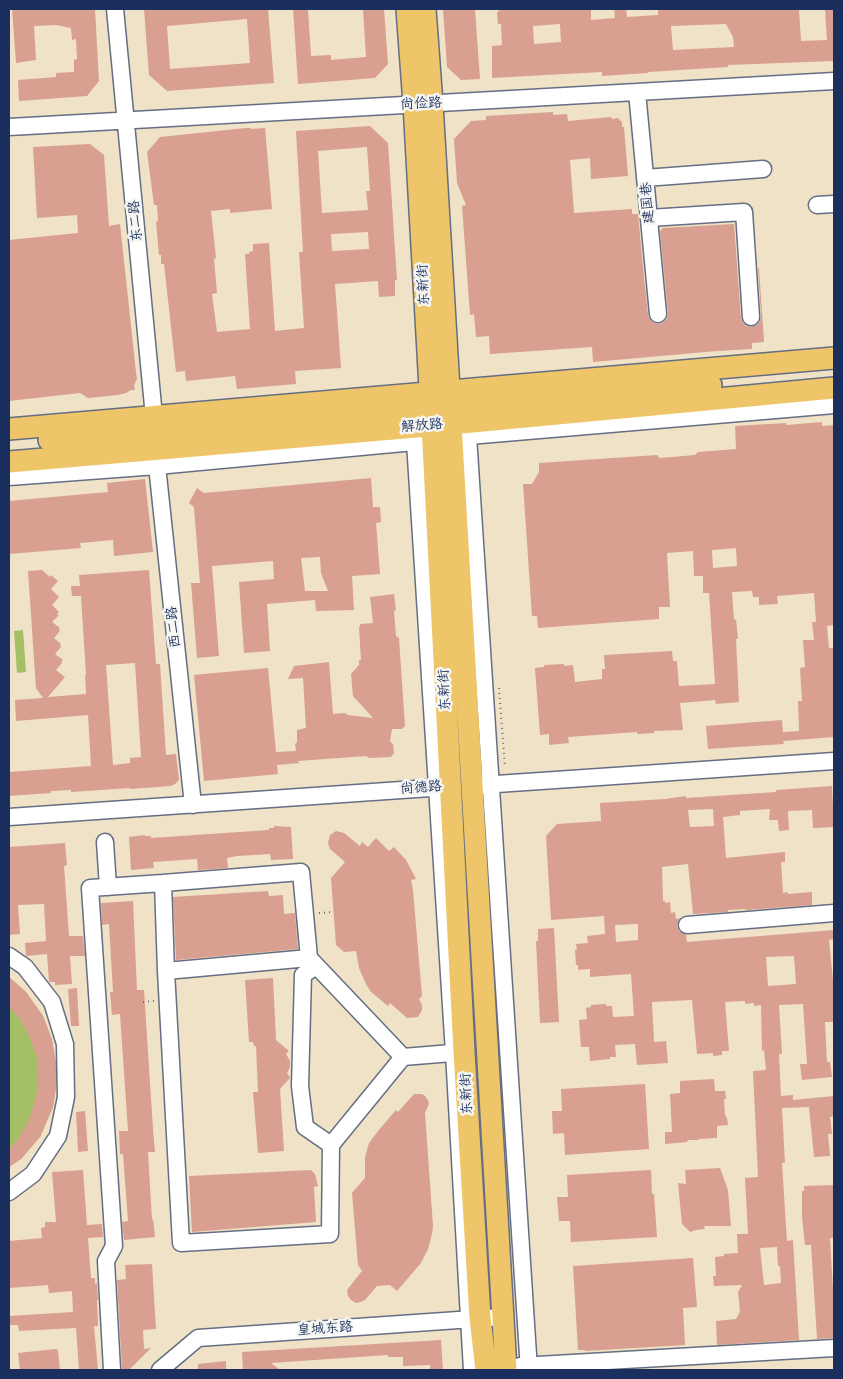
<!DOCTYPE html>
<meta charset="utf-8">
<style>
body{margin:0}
#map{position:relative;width:843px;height:1379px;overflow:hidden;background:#efe2c7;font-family:Pangolin,sans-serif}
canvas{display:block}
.frame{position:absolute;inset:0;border:10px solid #1b2f5e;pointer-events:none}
</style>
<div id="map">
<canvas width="843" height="1379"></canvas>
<div class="frame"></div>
</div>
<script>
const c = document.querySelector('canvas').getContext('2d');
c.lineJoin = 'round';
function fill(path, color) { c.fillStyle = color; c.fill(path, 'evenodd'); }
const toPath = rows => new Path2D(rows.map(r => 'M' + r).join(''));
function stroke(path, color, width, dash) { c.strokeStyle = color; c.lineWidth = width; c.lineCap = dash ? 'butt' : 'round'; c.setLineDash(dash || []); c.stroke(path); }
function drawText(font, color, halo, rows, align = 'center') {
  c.font = font + ' Pangolin,"LXGW WenKai TC",sans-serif'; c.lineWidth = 5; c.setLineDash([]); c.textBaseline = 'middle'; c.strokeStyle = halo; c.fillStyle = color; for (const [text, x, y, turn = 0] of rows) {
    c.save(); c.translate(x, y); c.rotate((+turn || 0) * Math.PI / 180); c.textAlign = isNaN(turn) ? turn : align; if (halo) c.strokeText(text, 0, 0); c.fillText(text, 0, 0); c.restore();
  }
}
fill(toPath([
 [23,630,26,672,17,673,14,631],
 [9,977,26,992,43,1016,52,1040,58,1073,53,1107,40,1137,21,1159,9,1167]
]), '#a4bf66');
fill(toPath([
 [12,9,95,9,99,81,87,96,19,101,18,80,56,77,56,73,74,72,74,60,77,59,76,39,72,40,71,28,56,25,34,26,36,60,16,63],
 [144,9,268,9,274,83,167,91,149,75],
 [247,19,250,63,170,69,167,26],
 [293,9,308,9,311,56,331,55,331,60,366,57,363,9,384,9,388,64,375,78,298,84],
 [443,9,475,9,480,79,461,80,447,67],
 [499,9,591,9,591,20,615,18,614,9,626,9,627,17,658,15,658,9,799,9,801,41,827,40,825,9,834,9,834,61,728,65,728,67,648,72,648,73,602,76,602,72,492,78,492,46,502,45,501,24,498,24,497,12,499,11],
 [560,24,561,42,534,44,533,26],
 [726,24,733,37,734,47,673,50,671,26],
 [553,112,553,115,567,114,568,121,611,117,612,119,618,118,622,122,622,127,624,127,628,176,591,179,590,158,570,160,574,213,632,209,632,214,638,214,645,288,645,285,648,315,650,320,654,323,659,324,663,322,667,319,668,314,660,231,663,228,734,224,741,318,743,323,746,326,751,327,757,325,760,321,761,316,758,268,759,268,764,342,752,343,752,349,717,351,593,362,592,347,490,354,489,336,476,337,474,314,470,315,462,206,466,205,457,183,454,139,471,121,486,120,486,116],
 [370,126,388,143,397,280,395,280,395,296,379,297,378,281,335,284,341,368,295,371,296,384,237,389,235,376,186,381,185,371,176,372,164,264,161,264,161,255,159,255,156,222,158,221,157,205,154,205,147,152,160,137,246,128,251,128,251,129,265,128,272,209,230,213,230,209,211,211,216,258,214,259,217,293,212,294,217,332,250,329,245,254,249,254,249,252,253,251,253,244,269,243,275,331,304,328,299,252,303,252,296,131],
 [367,147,370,191,366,191,368,210,322,213,318,151],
 [368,232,369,249,332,251,331,234],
 [90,144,104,155,109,226,120,224,136,372,137,379,134,385,135,390,131,390,126,393,118,395,88,398,80,393,9,401,9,240,78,233,77,215,37,218,33,147],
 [822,422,822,426,834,425,834,625,827,626,829,648,833,648,834,671,834,737,783,741,784,744,708,749,706,726,782,720,783,732,799,731,798,701,802,701,800,668,805,667,803,640,814,640,812,622,816,622,814,593,777,596,778,604,759,605,759,597,753,597,752,591,732,592,734,620,736,619,738,639,736,639,739,702,716,704,715,700,680,703,683,730,654,731,654,733,637,734,637,732,568,737,569,743,549,745,549,734,540,735,535,668,544,667,544,665,564,664,564,666,573,665,575,682,602,679,602,669,605,669,604,655,672,651,673,661,677,661,679,686,715,684,709,593,703,593,703,576,694,576,693,551,667,553,670,607,659,607,659,619,538,628,537,616,532,616,523,484,532,484,539,472,539,463,657,455,660,458,695,455,698,452,736,449,735,426,786,423,786,425],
 [736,548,737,566,713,568,712,550],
 [371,478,373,507,380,507,381,522,376,523,380,574,352,576,354,610,316,611,315,600,267,604,270,651,244,653,239,582,274,579,273,561,212,566,219,656,197,658,191,583,200,583,194,507,189,503,197,488,204,493],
 [320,557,321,573,328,591,305,591,301,558],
 [145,479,153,552,114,556,113,540,80,543,81,548,9,554,9,501,108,492,107,483],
 [42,570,50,577,51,575,58,581,51,589,59,597,52,605,59,612,57,614,59,615,52,622,60,628,59,630,60,631,54,638,61,644,60,646,61,647,55,654,63,660,61,662,62,663,56,670,65,677,48,697,86,694,85,675,86,675,81,596,72,596,71,586,80,586,79,575,149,570,156,664,160,664,166,755,176,754,179,780,175,784,171,786,130,789,130,788,71,792,71,790,51,791,51,793,9,796,9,772,91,766,88,715,16,721,15,700,43,698,36,688,28,571],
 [135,663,141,757,130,758,130,763,113,765,106,665],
 [394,594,396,610,394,611,396,636,399,638,405,726,402,729,392,729,390,741,393,744,394,753,391,757,369,758,366,756,298,761,299,763,277,765,278,774,204,781,194,675,268,668,276,752,296,751,295,744,297,742,297,730,306,728,303,678,288,679,294,666,329,662,333,714,345,713,348,715,373,718,353,696,351,674,359,665,359,660,361,660,359,627,360,627,360,624,373,623,370,597],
 [832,786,834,827,813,828,812,810,788,811,789,830,779,831,778,820,769,820,770,809,740,811,740,815,723,817,726,858,785,852,785,862,781,862,783,893,787,892,788,894,812,892,812,905,746,910,745,909,728,910,728,912,693,914,688,864,662,867,663,901,665,901,665,903,670,902,671,913,675,912,676,919,680,918,678,921,677,926,679,931,686,935,687,942,834,930,834,939,829,940,833,980,834,980,834,1022,825,1022,827,1062,830,1062,832,1077,802,1080,800,1064,807,1064,803,1004,779,1005,782,1054,779,1054,781,1096,793,1095,793,1100,834,1096,834,1116,830,1117,832,1134,828,1134,830,1156,814,1157,809,1107,782,1108,785,1163,782,1163,787,1241,793,1240,799,1340,717,1345,716,1321,736,1319,740,1312,738,1292,742,1285,714,1286,713,1276,716,1276,715,1257,724,1256,724,1254,738,1253,737,1234,748,1234,745,1178,758,1177,753,1071,766,1070,764,1050,762,1051,761,1005,754,1006,754,1003,745,1004,745,1001,725,1002,729,1051,722,1051,722,1055,713,1056,713,1053,697,1054,692,1000,652,1002,654,1042,666,1041,668,1063,637,1065,635,1044,615,1045,616,1057,610,1057,610,1059,590,1061,589,1047,581,1047,579,1020,587,1019,586,1008,591,1007,591,1005,606,1004,606,1006,612,1006,613,1017,634,1016,631,974,590,977,590,969,578,970,578,965,576,965,575,950,577,950,576,944,588,943,587,936,605,934,604,916,551,920,546,836,557,824,601,821,600,803,665,799,686,796,686,798,776,792,776,790],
 [713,809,714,826,690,827,688,810],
 [638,924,638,940,616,942,615,925],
 [794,956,796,984,768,986,766,957],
 [777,1247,778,1266,780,1266,781,1283,764,1285,760,1248],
 [274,826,291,827,293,859,271,860,270,854,237,856,227,858,228,868,198,870,197,859,153,862,154,868,131,870,129,837,145,835,145,836,151,836,151,838,269,830,269,828,274,828],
 [336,831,344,833,360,846,362,842,368,847,376,838,389,851,394,847,406,860,416,879,411,880,413,890,422,996,419,999,422,1005,422,1010,418,1017,407,1018,390,1003,388,1006,371,992,366,984,359,968,356,951,344,952,336,945,331,878,345,862,330,849,328,843,330,835],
 [65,843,67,865,64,866,69,936,83,936,85,956,70,956,72,984,55,985,55,982,49,982,47,954,26,956,25,943,46,941,44,904,18,905,20,934,9,935,9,847],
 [268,891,269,896,283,895,284,914,295,913,298,949,176,960,173,897],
 [133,901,137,990,144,990,153,1129,155,1152,148,1152,152,1220,153,1219,155,1237,124,1240,122,1222,128,1221,123,1154,120,1154,119,1131,128,1131,120,1014,112,1015,110,992,113,992,109,924,102,925,101,903],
 [554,928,559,1022,540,1023,536,941,538,941,538,929],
 [9,977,26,992,43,1016,52,1040,55,1057,56,1088,53,1107,40,1137,21,1159,9,1167,9,1149,17,1141,29,1120,34,1104,38,1084,37,1057,27,1031,18,1016,9,1007],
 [273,978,276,1040,289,1051,286,1054,290,1061,290,1067,287,1073,290,1078,280,1089,284,1151,258,1153,253,1092,258,1092,256,1046,254,1046,253,1042,249,1042,245,980],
 [77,988,79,1026,71,1026,68,989],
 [714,1079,715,1091,725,1091,726,1099,724,1099,725,1115,727,1118,728,1125,717,1126,717,1138,699,1139,699,1140,688,1140,687,1142,665,1144,665,1132,672,1132,670,1094,680,1093,680,1081],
 [645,1084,649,1149,565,1155,564,1133,553,1134,552,1111,562,1111,561,1089],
 [414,1094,421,1094,424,1095,428,1100,429,1104,425,1113,433,1226,432,1234,428,1249,421,1263,397,1291,390,1285,377,1286,365,1300,360,1302,356,1303,351,1300,348,1296,347,1290,362,1271,358,1265,352,1193,365,1178,365,1157,369,1143,378,1131,396,1110,398,1112],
 [85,1111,88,1151,78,1152,76,1112],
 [720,1168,728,1190,731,1226,704,1226,705,1229,696,1230,690,1232,682,1224,678,1183,686,1184,685,1170],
 [83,1170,87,1225,102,1224,103,1237,88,1238,91,1278,95,1278,95,1284,97,1283,98,1300,97,1300,98,1326,94,1326,98,1370,79,1370,76,1328,19,1331,18,1325,9,1325,9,1316,73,1312,72,1291,49,1293,48,1285,9,1288,9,1241,42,1238,41,1228,45,1227,45,1222,56,1222,52,1172],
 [311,1170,315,1174,318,1186,314,1187,316,1222,192,1232,189,1176],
 [651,1170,652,1194,654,1194,657,1237,571,1242,570,1221,559,1221,557,1197,568,1197,567,1175],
 [834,1185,834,1238,830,1238,834,1307,834,1338,817,1339,811,1245,805,1245,802,1217,802,1191,804,1191,804,1186],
 [693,1258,697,1307,683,1308,685,1345,585,1351,585,1350,578,1350,573,1266],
 [152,1264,156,1329,143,1330,144,1349,151,1348,129,1370,122,1370,117,1280,126,1279,125,1265],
 [441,1340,443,1370,430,1370,430,1365,403,1366,403,1357,388,1357,388,1355,271,1363,280,1370,243,1370,242,1352],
 [56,1349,58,1350,60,1370,20,1370,18,1353],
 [226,1361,226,1370,198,1370,198,1364]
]), '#d99f91');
const minor = toPath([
 [115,9,155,427],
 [637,92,658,314],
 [9,127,834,81],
 [645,178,763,169],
 [817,205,834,204],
 [649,218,744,212,751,317],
 [468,436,529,1370],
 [457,437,834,405],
 [415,442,454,1053,472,1370],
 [156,456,193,805],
 [9,477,157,466,425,441],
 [482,785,834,761],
 [9,817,445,787],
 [105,842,108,887],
 [687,925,834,913],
 [9,956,25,967,52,1002,65,1044,66,1097,58,1136,33,1174,9,1192],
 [309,958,301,872,163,883,166,971,309,958,403,1057],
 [316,966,303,975,300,1086,305,1127,331,1145],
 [166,971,181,1243,330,1234,331,1145,403,1057,464,1052],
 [520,1366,834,1348],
 [112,1370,106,1261,114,1246,90,888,163,883],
 [160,1370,198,1338,502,1317]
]);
const major = toPath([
 [407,9,414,104,431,406],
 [425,9,432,104,450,405],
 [451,424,506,1370],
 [432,425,464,1052,480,1318,486,1370],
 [9,429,834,358],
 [49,440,155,433,711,385],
 [9,462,451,424,834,388]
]);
stroke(minor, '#656e83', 19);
stroke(major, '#656e83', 24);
stroke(toPath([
 [499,688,505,767],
 [319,913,334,912],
 [143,1002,155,1001]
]), '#656e83', 2, [1, 4]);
stroke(minor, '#fff', 16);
stroke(major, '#eec569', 21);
drawText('14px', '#1b2f5e', '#f6f6f2', [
 ["尚俭路",421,104,-3],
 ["建国巷",648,203,-95],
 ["东二路",136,221,-95],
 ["东新街",424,285,-93],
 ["解放路",422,426,-5],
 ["西二路",174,627,-96],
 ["东新街",445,690,-93],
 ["尚德路",421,788,-4],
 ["东新街",467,1094,-93],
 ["皇城东路",325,1329,-4]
]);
</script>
